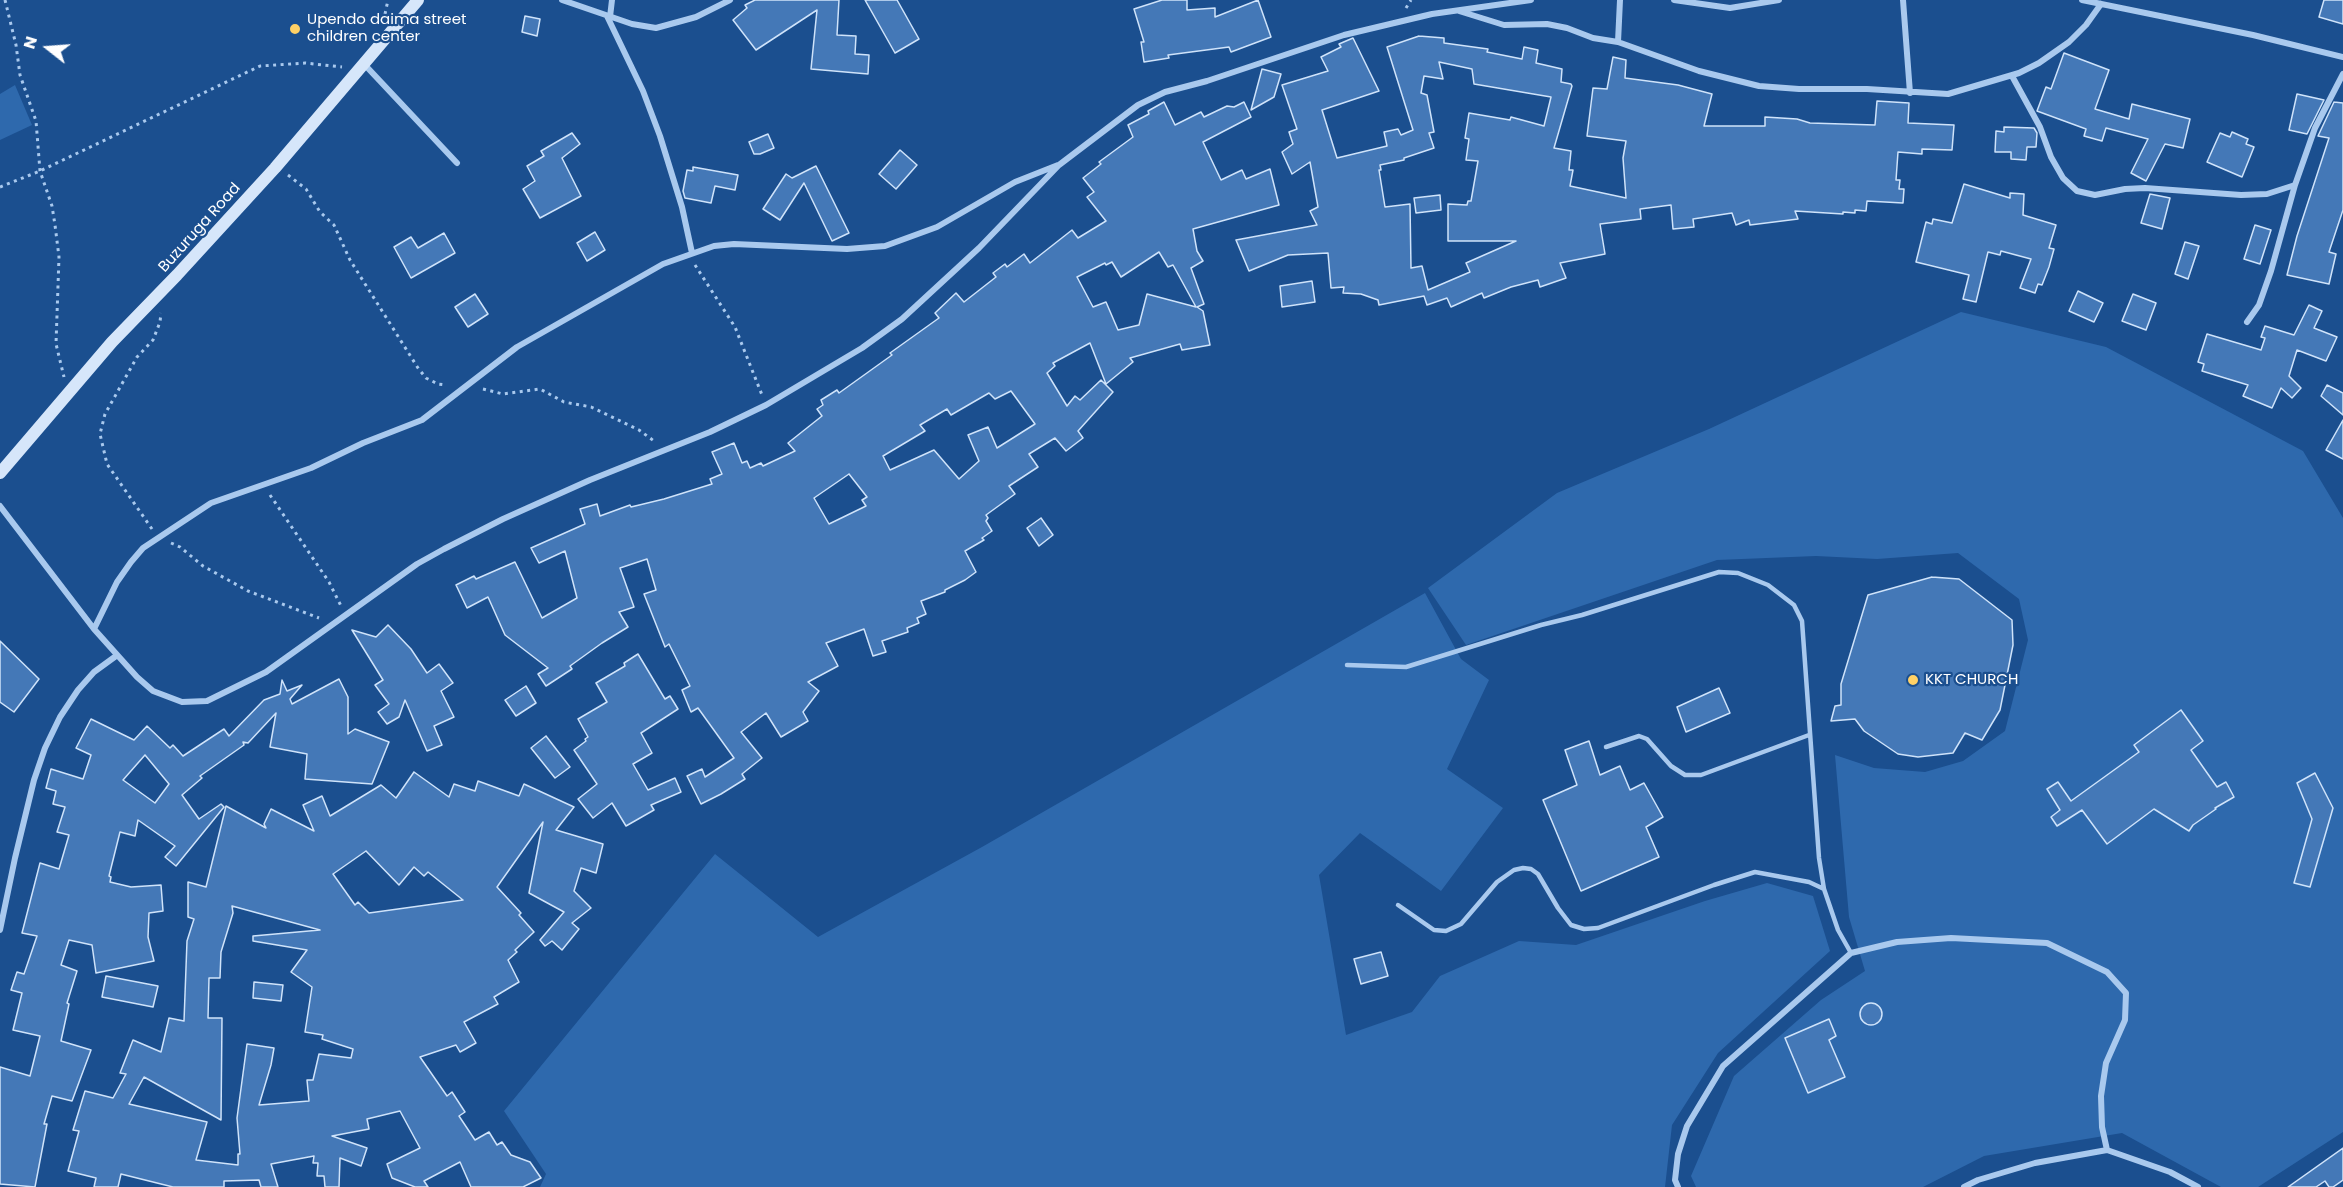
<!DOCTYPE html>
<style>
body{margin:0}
#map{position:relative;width:2343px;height:1187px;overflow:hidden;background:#1b4f8f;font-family:Poppins,sans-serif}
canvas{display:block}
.north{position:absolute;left:18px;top:18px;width:60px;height:60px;-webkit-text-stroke:4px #1b4f8f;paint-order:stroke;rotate:287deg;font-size:16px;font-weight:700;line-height:24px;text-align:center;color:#fff}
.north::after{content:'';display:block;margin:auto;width:21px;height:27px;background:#fff;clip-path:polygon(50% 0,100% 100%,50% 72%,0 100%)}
</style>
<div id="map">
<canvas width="2343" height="1187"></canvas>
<div class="north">N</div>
</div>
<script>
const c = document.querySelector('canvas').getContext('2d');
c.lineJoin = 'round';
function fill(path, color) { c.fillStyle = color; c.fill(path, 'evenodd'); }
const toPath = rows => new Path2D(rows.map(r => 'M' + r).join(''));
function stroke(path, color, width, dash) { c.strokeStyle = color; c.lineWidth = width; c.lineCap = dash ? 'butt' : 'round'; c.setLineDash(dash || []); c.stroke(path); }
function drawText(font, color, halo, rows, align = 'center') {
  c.font = font + ' Poppins,sans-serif'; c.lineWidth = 4.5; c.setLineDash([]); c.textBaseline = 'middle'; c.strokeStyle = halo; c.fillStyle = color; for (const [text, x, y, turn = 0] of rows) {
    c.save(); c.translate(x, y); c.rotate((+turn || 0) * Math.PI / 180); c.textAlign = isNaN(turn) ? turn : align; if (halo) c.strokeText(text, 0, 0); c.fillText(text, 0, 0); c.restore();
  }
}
fill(toPath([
 [15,85,32,125,0,140,0,94],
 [1961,312,2106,347,2303,451,2343,518,2343,1132,2258,1187,2221,1187,2122,1133,1984,1156,1923,1187,1696,1187,1691,1176,1734,1076,1821,1000,1865,971,1849,917,1835,755,1874,768,1925,772,1963,761,2005,731,2028,640,2019,599,1958,553,1877,559,1816,556,1717,560,1466,645,1428,588,1557,493,1709,429],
 [1425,593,1461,659,1489,680,1447,769,1503,808,1441,891,1360,833,1319,875,1346,1035,1412,1012,1440,976,1519,941,1576,945,1705,901,1767,883,1813,896,1830,951,1718,1053,1672,1125,1665,1187,540,1187,546,1174,504,1111,715,854,818,937,982,847]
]), '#2e69ad');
const building = toPath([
 [755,0,839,0,837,35,856,36,855,54,869,55,868,74,811,69,817,10,756,50,733,20,747,8,745,5,755,0],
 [865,0,897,0,919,39,895,53,865,0],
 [1162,0,1187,0,1187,10,1215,8,1215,17,1258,0,1271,37,1231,52,1229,47,1168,55,1169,58,1144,62,1141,42,1144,42,1134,9,1162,0],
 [2324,0,2343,0,2343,24,2319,17,2324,0],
 [525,16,540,19,537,36,522,32,525,16],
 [1419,36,1444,38,1444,43,1488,49,1487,52,1522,59,1524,47,1538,50,1536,63,1562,69,1561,82,1571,84,1572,86,1554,148,1571,151,1569,170,1573,170,1570,186,1626,198,1623,158,1626,141,1587,136,1593,88,1607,89,1613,57,1626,60,1625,78,1678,85,1712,94,1704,126,1765,126,1765,117,1797,119,1810,123,1875,125,1877,101,1909,103,1908,123,1954,125,1952,150,1922,149,1922,154,1898,152,1896,180,1900,180,1899,189,1904,189,1903,203,1867,201,1866,211,1855,210,1855,213,1843,212,1843,214,1795,211,1798,219,1750,225,1749,220,1736,225,1732,213,1693,219,1694,227,1673,229,1671,205,1640,209,1641,219,1600,224,1605,254,1560,263,1566,278,1540,287,1538,280,1511,287,1484,298,1482,293,1451,307,1447,298,1427,305,1424,296,1379,305,1378,300,1361,294,1343,293,1344,287,1331,288,1328,253,1288,255,1249,271,1236,240,1317,225,1310,211,1318,207,1310,162,1292,174,1282,152,1293,144,1289,132,1297,129,1282,85,1328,71,1321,57,1341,47,1339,44,1353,38,1379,91,1322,110,1337,158,1387,146,1384,132,1398,129,1401,135,1413,130,1387,47,1419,36],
 [1439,62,1472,69,1474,84,1551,97,1544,126,1511,117,1510,120,1469,113,1465,138,1469,139,1466,160,1478,161,1471,201,1468,201,1467,205,1448,204,1448,241,1516,241,1466,263,1470,272,1428,290,1422,266,1411,268,1410,204,1385,207,1379,170,1381,170,1380,165,1404,160,1404,158,1434,148,1429,133,1434,132,1427,95,1421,93,1424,76,1443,79,1439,62],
 [2064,53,2109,70,2095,109,2129,119,2132,104,2190,119,2183,148,2165,144,2146,181,2131,173,2148,139,2106,128,2102,141,2084,136,2086,129,2037,111,2046,87,2051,89,2064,53],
 [1262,69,1281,74,1274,97,1251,110,1262,69],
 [2297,94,2324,100,2307,134,2289,130,2297,94],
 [1164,102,1175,125,1201,112,1204,117,1227,106,1234,107,1244,102,1251,117,1203,142,1221,180,1242,170,1246,179,1270,169,1279,205,1193,229,1197,251,1203,261,1191,268,1204,304,1197,307,1203,311,1210,345,1182,350,1180,344,1130,358,1133,362,1106,384,1090,343,1053,363,1055,366,1047,373,1067,406,1075,396,1080,400,1101,380,1113,392,1078,431,1083,438,1066,451,1055,438,1029,454,1038,467,1009,486,1015,494,986,515,988,518,986,521,992,531,982,538,984,540,965,551,976,572,965,580,945,590,945,592,921,601,926,614,917,618,919,623,907,628,908,632,882,641,886,652,873,656,864,629,826,643,838,666,808,682,819,691,803,712,808,721,781,737,766,713,741,732,762,758,742,774,745,779,721,794,701,804,687,776,702,769,705,777,734,758,698,708,691,712,682,690,690,686,669,644,665,647,644,594,656,590,647,559,620,568,634,607,619,612,628,627,602,643,570,666,572,669,546,686,538,674,548,668,505,635,488,597,467,608,456,585,474,576,476,579,515,562,542,618,577,598,565,551,539,563,531,548,585,524,580,509,597,504,600,516,630,505,631,507,664,499,712,484,710,479,722,474,712,452,734,443,742,463,747,461,750,468,761,463,763,466,795,451,788,443,822,416,817,409,823,405,821,400,837,390,839,393,892,355,890,353,939,318,935,313,956,293,964,302,996,277,993,273,1005,264,1007,267,1024,254,1030,263,1072,230,1078,238,1106,221,1087,197,1094,192,1083,178,1101,164,1099,162,1133,137,1128,125,1149,114,1148,111,1164,102],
 [1159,252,1168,267,1173,265,1196,307,1147,294,1139,325,1118,330,1106,302,1093,307,1077,277,1105,263,1106,265,1112,262,1121,277,1159,252],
 [1011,391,1035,424,997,448,988,427,968,435,979,461,959,479,934,450,890,470,883,456,925,431,920,425,947,409,951,415,989,393,995,399,1011,391],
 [849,474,867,497,862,500,866,506,829,524,814,498,849,474],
 [2334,102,2343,103,2343,210,2329,252,2336,254,2329,284,2287,275,2297,236,2329,138,2318,136,2334,102],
 [2004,127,2034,128,2037,133,2036,147,2027,147,2026,160,2011,159,2011,152,1995,152,1996,131,2004,132,2004,127],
 [2232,132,2248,139,2246,144,2254,147,2242,177,2207,162,2220,133,2230,137,2232,132],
 [572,133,580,144,562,158,581,196,540,218,523,189,535,181,527,166,544,156,541,151,572,133],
 [768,134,774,148,760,154,754,154,749,142,768,134],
 [900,150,917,165,896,189,879,174,900,150],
 [816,166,849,233,832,241,804,183,780,220,763,209,786,174,792,178,816,166],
 [693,167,738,175,735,190,715,186,711,203,685,198,683,191,687,170,693,171,693,167],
 [1964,184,2010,198,2010,193,2024,194,2023,215,2056,225,2049,248,2054,249,2049,267,2042,285,2038,284,2035,293,2020,288,2031,259,2001,251,2000,255,1988,252,1976,302,1963,299,1969,275,1916,262,1926,222,1932,224,1933,219,1952,223,1964,184],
 [2150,194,2170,198,2162,229,2141,223,2150,194],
 [1440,195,1441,210,1416,213,1414,198,1440,195],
 [2255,225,2271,230,2260,264,2244,259,2255,225],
 [595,232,605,250,587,261,577,243,595,232],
 [444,233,455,253,411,278,394,247,411,237,418,248,444,233],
 [2185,242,2199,246,2188,279,2175,274,2185,242],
 [1312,281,1315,302,1282,307,1280,286,1312,281],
 [2078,291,2103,303,2094,322,2069,311,2078,291],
 [475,294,488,314,468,327,455,307,475,294],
 [2133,294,2156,303,2146,330,2122,321,2133,294],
 [2309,305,2322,311,2314,328,2337,337,2326,361,2297,350,2289,376,2301,388,2292,398,2281,388,2272,408,2243,396,2248,385,2202,371,2204,364,2198,362,2207,334,2261,350,2265,338,2261,337,2265,326,2294,335,2309,305],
 [2327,385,2343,393,2343,415,2321,396,2327,385],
 [2343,420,2343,459,2326,450,2343,420],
 [1041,518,1053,535,1039,546,1027,528,1041,518],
 [1932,577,1959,579,2012,620,2013,645,2000,710,1982,740,1965,733,1953,753,1918,757,1898,754,1864,731,1855,719,1831,721,1835,706,1841,705,1841,684,1868,595,1932,577],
 [388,625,411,649,427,673,439,664,453,683,441,691,454,717,434,726,442,745,427,751,405,700,399,717,387,724,378,712,389,704,375,685,383,680,352,630,376,637,388,625],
 [0,641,39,679,14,712,0,702,0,641],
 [638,654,665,699,670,696,678,709,641,733,652,753,633,764,648,790,675,778,681,792,651,805,654,810,626,826,612,803,593,818,578,799,597,784,574,750,586,741,585,739,588,737,578,719,607,702,596,683,625,666,624,663,638,654],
 [339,679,348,697,348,734,355,729,389,742,372,784,305,779,307,754,270,747,276,713,248,743,243,742,244,745,200,776,202,778,182,795,199,819,221,804,224,807,176,866,165,857,175,846,138,820,135,836,120,832,109,876,111,877,110,882,131,887,161,885,163,911,149,913,148,937,154,961,96,973,92,945,69,940,61,965,77,971,67,1003,69,1004,61,1041,91,1050,72,1101,52,1096,44,1124,47,1124,35,1187,0,1184,0,1067,30,1076,40,1036,13,1030,22,993,11,990,17,972,24,974,37,936,22,933,40,863,59,869,69,835,57,832,65,807,53,804,56,791,46,788,51,769,83,779,91,755,76,748,91,719,134,740,147,726,170,748,173,745,183,756,224,729,229,736,264,700,280,694,282,680,287,691,302,685,290,699,292,704,339,679],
 [145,755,169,784,155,803,123,780,145,755],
 [526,686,536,703,516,716,505,700,526,686],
 [1719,688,1730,713,1686,732,1677,707,1719,688],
 [2181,710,2203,741,2191,750,2217,787,2226,782,2234,797,2215,808,2216,809,2193,825,2189,831,2154,809,2107,844,2082,810,2057,826,2051,817,2060,810,2047,789,2058,782,2071,801,2139,752,2134,745,2181,710],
 [546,736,570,767,555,778,531,748,546,736],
 [1589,741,1600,775,1620,766,1630,790,1644,783,1663,817,1646,827,1659,857,1581,891,1543,800,1577,785,1565,750,1589,741],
 [414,772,449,797,454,784,475,791,478,781,519,796,524,784,574,807,556,830,603,844,596,873,581,868,574,891,591,908,572,923,579,929,562,950,552,941,545,946,540,940,564,912,529,893,543,822,497,887,521,913,519,915,534,932,515,950,517,952,508,960,519,982,494,997,498,1004,464,1022,476,1043,460,1052,456,1045,420,1057,447,1096,452,1092,465,1112,459,1116,475,1140,489,1132,497,1145,502,1142,511,1155,530,1162,541,1178,523,1187,471,1187,460,1162,424,1181,428,1187,415,1187,392,1178,387,1164,420,1148,400,1111,367,1119,369,1129,332,1136,367,1148,361,1166,340,1158,339,1187,325,1187,324,1176,317,1176,318,1163,313,1163,314,1156,271,1164,278,1187,261,1187,259,1180,224,1181,224,1187,173,1187,121,1174,118,1187,94,1187,96,1178,68,1171,79,1131,73,1130,85,1091,113,1098,126,1074,120,1073,133,1040,161,1052,169,1018,184,1021,187,941,194,919,188,917,188,882,206,887,226,806,266,828,264,824,271,809,314,831,303,805,322,796,330,816,381,785,396,798,414,772],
 [366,851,399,885,414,867,424,876,428,872,463,900,369,913,358,902,355,905,333,874,366,851],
 [232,906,320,930,253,936,253,941,307,950,291,972,312,987,305,1032,323,1035,322,1039,353,1049,351,1058,319,1054,313,1080,307,1080,309,1101,259,1105,271,1065,274,1048,247,1044,237,1118,240,1154,238,1154,238,1165,196,1160,207,1122,129,1104,144,1077,221,1120,222,1018,208,1018,209,978,220,978,221,952,233,913,232,906],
 [2315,773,2333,808,2310,887,2294,883,2312,819,2297,783,2315,773],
 [1381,952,1388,976,1361,984,1354,959,1381,952],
 [106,976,158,986,153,1007,102,997,106,976],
 [254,982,283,985,281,1001,253,998,254,982],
 '1860 1014a11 11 0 1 1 22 0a11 11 0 1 1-22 0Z',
 [1829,1019,1836,1036,1829,1040,1845,1077,1808,1093,1785,1038,1829,1019],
 [2343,1148,2343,1180,2333,1187,2329,1187,2325,1181,2316,1187,2288,1187,2343,1148]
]);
fill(building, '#4478b7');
stroke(building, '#cfe3fa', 1.5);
stroke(toPath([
 [5,0,16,45,20,75,36,121,40,171,52,206,55,225,59,257,56,344,64,377],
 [1406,8,1411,0],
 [385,14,388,0],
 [288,175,306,189,320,212,334,225,350,260,418,368,426,378,438,384,446,385],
 [0,187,40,171,260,66,305,63,342,67],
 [695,265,735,327,762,395],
 [483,389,503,394,540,389,564,402,591,407,639,430,654,441],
 [270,495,329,582,341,606],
 [152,529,107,464,100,434,105,414,137,357,153,340,160,322,161,313],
 [171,543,180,547,203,566,248,591,319,618]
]), '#a9c9ee', 3, [3, 4.5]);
stroke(toPath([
 [1347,665,1406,667,1541,625,1582,615,1719,572,1738,573,1768,585,1794,605,1802,621,1819,858,1824,889,1838,930,1851,953],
 [1606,747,1639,736,1647,739,1671,766,1685,775,1701,775,1809,735],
 [1398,905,1434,930,1446,931,1461,924,1497,882,1514,870,1523,868,1531,869,1538,874,1558,908,1571,925,1584,929,1598,928,1714,885,1755,872,1809,882,1824,889]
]), '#a9c9ee', 4.5);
stroke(toPath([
 [562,0,632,24,656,28,696,17,730,0],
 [1674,0,1730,8,1779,0],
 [1903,0,1910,93],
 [2082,0,2253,35,2343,57],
 [1459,11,1504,25,1547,24,1567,28,1593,38,1618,42,1699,71,1759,86,1799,89,1867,89,1948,94,2019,73,2039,63,2069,42,2086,25,2101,4],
 [607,16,643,91,660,136,682,207,692,253],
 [610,17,612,0],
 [1618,42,1620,0],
 [364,64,457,163],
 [2012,76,2040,127,2051,157,2063,178,2077,191,2095,195,2125,189,2145,188,2241,195,2267,194,2295,185],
 [2247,322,2259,305,2271,271,2295,185,2315,128,2343,74],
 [0,506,94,629,137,677,153,691,182,702,207,701,266,672,417,564,444,549,503,519,590,480,710,432,766,405,862,348,902,319,979,248,1059,165,1138,105,1165,92,1207,81,1344,35,1432,14,1531,0],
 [94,629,117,582,131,562,143,548,211,503,311,468,363,443,422,420,517,347,663,264,714,246,734,244,847,249,885,246,937,227,1015,182,1058,165],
 [0,930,15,858,34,780,45,748,60,717,78,690,94,672,116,656],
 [1678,1187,1675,1180,1678,1154,1687,1126,1723,1066,1851,953,1897,942,1951,938,2047,943,2107,972,2126,993,2125,1020,2106,1063,2101,1096,2102,1127,2107,1150],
 [1964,1187,1978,1180,2035,1163,2107,1150,2170,1172,2198,1187]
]), '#a9c9ee', 6);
stroke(toPath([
 [0,473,112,342,177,275,275,168,418,0]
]), '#d6e6fa', 12);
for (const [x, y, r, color] of [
 [295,29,6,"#ffd166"],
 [1913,680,6,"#ffd166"]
]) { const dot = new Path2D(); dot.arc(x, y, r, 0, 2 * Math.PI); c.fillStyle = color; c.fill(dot); stroke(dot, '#1b4f8f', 2); }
drawText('15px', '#fff', '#1b4f8f', [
 ["Upendo daima street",307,20],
 ["children center",307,37],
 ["KKT CHURCH",1925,680]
], 'left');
drawText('15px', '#fff', '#1b4f8f', [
 ["Buzuruga Road",200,228,-48]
]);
</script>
